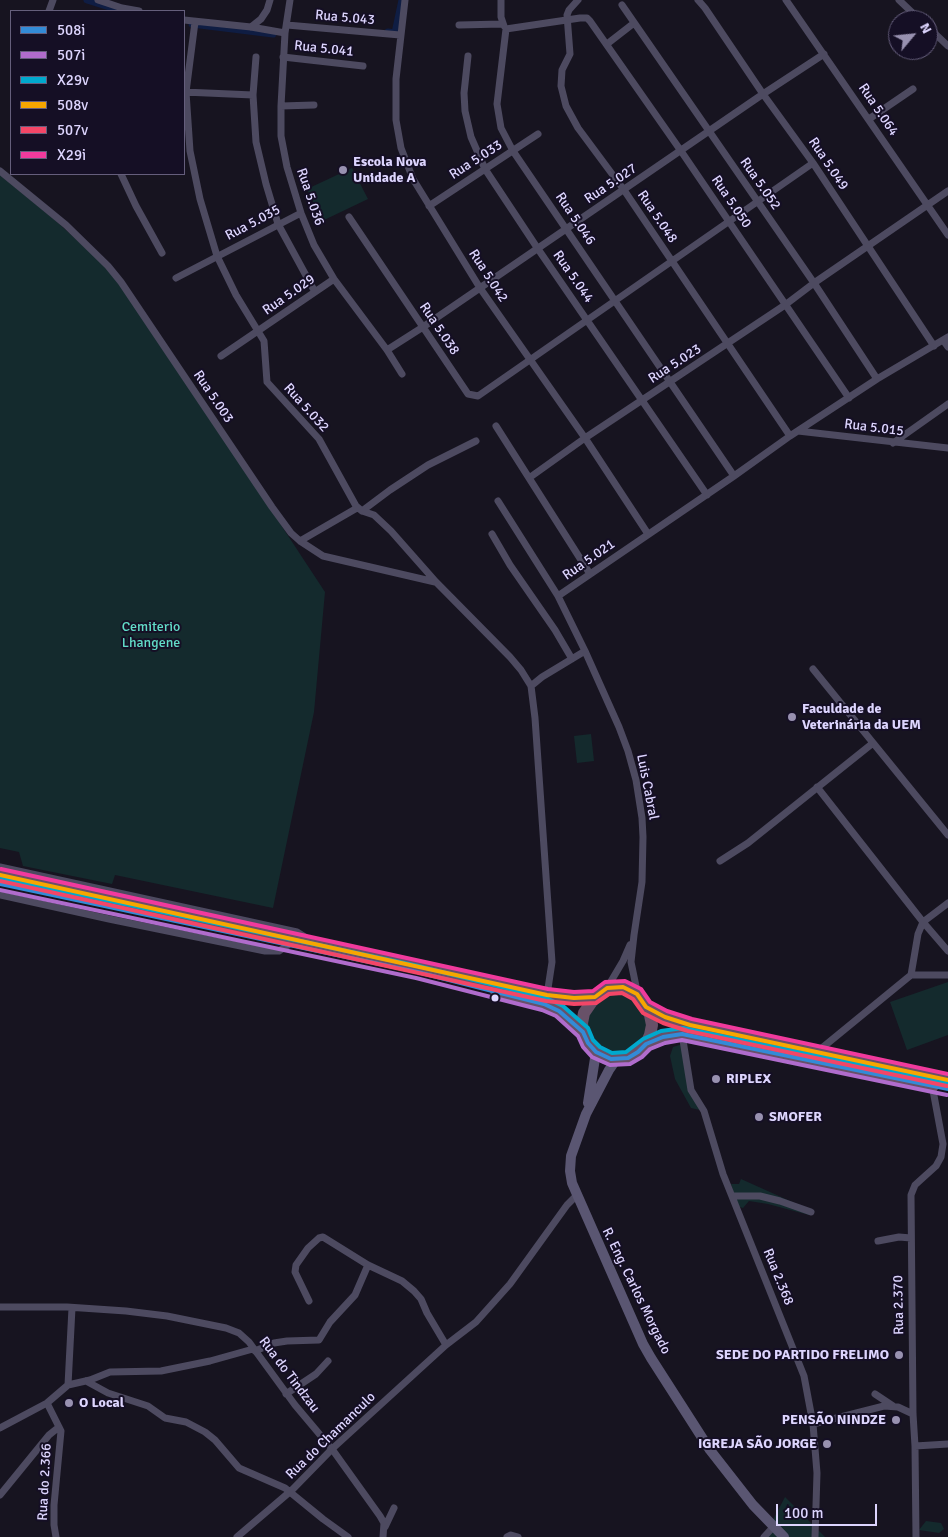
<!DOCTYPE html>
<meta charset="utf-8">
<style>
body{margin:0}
#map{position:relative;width:948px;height:1537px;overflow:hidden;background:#171420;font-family:Signika,sans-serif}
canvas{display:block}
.legend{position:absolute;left:10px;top:10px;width:175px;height:165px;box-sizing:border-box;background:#150f25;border:1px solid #655e7c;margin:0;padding:6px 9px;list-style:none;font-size:15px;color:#ddd5fe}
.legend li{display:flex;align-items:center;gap:10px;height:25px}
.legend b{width:25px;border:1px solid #655e7c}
.north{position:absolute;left:888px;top:10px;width:50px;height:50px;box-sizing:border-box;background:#150f25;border:1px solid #655e7c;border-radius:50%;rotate:62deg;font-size:14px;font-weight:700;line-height:20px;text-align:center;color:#ddd5fe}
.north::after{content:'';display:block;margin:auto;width:18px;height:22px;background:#9891b0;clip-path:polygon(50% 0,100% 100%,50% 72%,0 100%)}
.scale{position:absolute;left:776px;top:1504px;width:101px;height:22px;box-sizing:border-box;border:2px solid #ddd5fe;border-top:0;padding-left:6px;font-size:15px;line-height:18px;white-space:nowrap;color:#ddd5fe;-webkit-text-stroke:4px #150f25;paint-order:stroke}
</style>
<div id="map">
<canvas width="948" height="1537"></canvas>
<ul class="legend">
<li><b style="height:6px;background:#338bd7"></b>508i</li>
<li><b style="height:6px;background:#b06ccc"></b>507i</li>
<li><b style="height:6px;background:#00a9ce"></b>X29v</li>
<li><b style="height:6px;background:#f7a600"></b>508v</li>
<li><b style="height:6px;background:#f34667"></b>507v</li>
<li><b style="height:6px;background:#f13a9d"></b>X29i</li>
</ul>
<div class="north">N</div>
<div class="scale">100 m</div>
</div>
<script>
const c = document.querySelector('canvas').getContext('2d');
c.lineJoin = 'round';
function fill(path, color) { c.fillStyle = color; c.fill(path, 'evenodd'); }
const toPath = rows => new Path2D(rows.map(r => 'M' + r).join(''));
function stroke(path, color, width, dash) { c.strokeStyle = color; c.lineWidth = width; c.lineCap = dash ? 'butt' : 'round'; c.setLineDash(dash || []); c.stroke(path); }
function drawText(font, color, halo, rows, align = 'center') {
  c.font = font + ' Signika,sans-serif'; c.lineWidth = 4; c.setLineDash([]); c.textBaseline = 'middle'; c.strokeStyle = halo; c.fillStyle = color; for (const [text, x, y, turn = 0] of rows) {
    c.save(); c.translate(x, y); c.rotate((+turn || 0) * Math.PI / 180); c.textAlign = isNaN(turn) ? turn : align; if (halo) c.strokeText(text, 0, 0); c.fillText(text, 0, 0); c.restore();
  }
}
fill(toPath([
 [352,168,368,199,322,221,307,189],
 [0,175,56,221,102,263,137,306,325,592,314,712,273,908,115,875,112,884,23,866,19,852,0,848],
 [591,734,594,761,577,763,574,736],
 [948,982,948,1035,907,1050,890,1002],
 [607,988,641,996,648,1030,639,1043,626,1050,616,1052,601,1049,585,1030,586,1008],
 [686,1043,690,1090,700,1110,691,1108,675,1079,670,1056,673,1047],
 [741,1179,810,1210,809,1215,768,1204,749,1201,743,1208,740,1207,735,1198,731,1184,739,1184],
 [785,1497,825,1537,764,1537],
 [926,1521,941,1523,944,1529,939,1533,919,1530]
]), '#142a2d');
stroke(toPath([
 [87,0,122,11],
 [192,24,273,34],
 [388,32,395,33,402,0]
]), '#0f1d43', 7);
stroke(toPath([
 [98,0,122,8,139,11],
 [290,0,285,33,281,106,281,136,287,167,301,213,314,245,334,279,387,350,402,374],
 [405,0,396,79,396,120,401,148,413,179,480,288,585,438,648,534],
 [501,0,501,17,504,26],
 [578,0,569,10,567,15,570,54,562,70,561,86,566,106,578,128,624,190,790,436],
 [698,0,705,8,763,94,813,163,934,346],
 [786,0,948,235],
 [899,0,920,20],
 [622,5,814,283,877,379],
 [49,11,53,0],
 [184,20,251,27,285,33],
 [195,22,186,92,190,151,200,199,217,256,236,295,264,341,267,382,319,439,356,506,362,511,374,515,391,531,436,582,510,657,521,670,531,686,535,718,552,962,547,995],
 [287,25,400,35],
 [459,25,502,24],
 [251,27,261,19,267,10,270,0],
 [928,27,948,46],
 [506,29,580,18,587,18,590,21,681,151,849,398],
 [506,29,497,104,501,128,513,151,734,476],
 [607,44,634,23],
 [468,56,464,93,465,111,471,137,485,169,538,249,707,495],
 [256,57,253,95,256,142,266,184,278,224,315,292],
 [283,57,363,66],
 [184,92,253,95],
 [281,106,314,105],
 [869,119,913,89],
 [0,171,66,225,108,266,121,282,272,507,291,533,300,541,323,556,435,582],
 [121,174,136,206,162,253],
 [429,206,538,134],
 [349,217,468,394,478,396,813,163],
 [176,278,301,213],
 [943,340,948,347],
 [387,350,423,327,763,94,824,54],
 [221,356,334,279],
 [496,426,590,574],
 [798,431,948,448],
 [893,443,948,404],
 [529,478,585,438,785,305,814,283,948,191],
 [498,501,558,596],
 [362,511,390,490,428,465,476,441],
 [492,534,510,565,555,630,572,659],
 [300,541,357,508],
 [813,669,948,835],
 [531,686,542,677,585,651],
 [817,787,923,922,948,951],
 [720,861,748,843,873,743],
 [0,867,297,932,308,939],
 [0,895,109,919,265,951,279,951,288,945],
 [911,975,918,934,923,922,948,903],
 [607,988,623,961,630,945],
 [637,991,631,962,634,935,642,882,643,837,642,818,636,780,628,751,619,727,585,651,558,596,734,476,790,436,877,379,948,337],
 [682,1034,691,1090,704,1111,723,1174,804,1376,813,1424,817,1473,815,1537],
 [817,1052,911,975,948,975],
 [732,1196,760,1196,780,1201,811,1212],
 [878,1241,899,1237,911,1238],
 [0,1307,67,1307,126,1311,167,1316,226,1328,239,1333,249,1342,295,1405,332,1449,380,1516,384,1523,383,1537],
 [446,1345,476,1322,510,1284,567,1205,576,1196],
 [255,1351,274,1343,287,1341,319,1340,330,1322,355,1295,368,1265],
 [86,1381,108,1393,148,1406,165,1418,186,1422,205,1432,215,1440,239,1468,285,1488,323,1519,348,1537],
 [68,1385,72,1308],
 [286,1394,316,1374,328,1361],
 [875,1394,893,1406],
 [47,1403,61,1431,54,1505,54,1525,56,1537],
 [813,1424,884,1406,898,1407,913,1414],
 [0,1428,47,1403,68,1385,90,1380,110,1372,161,1371,210,1361,253,1349],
 [915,1446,948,1444],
 [0,1495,49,1435,59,1427],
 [385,1527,394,1508],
 [237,1537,292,1490,332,1449,446,1345,427,1313,421,1299,414,1291,402,1281,368,1265,323,1237,319,1238,308,1248,296,1265,295,1272,309,1301],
 [507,1537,511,1535,518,1537],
 [764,1537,774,1526],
 [916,1537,915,1446,913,1414,911,1195,915,1185,936,1166,941,1157,943,1144,932,1085]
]), '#4d4a60', 7);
stroke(toPath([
 [616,1060,609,1070,586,1114,571,1156,570,1171,572,1183,643,1344,651,1358,710,1450,753,1505,784,1537],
 [588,1103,596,1052]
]), '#5a5672', 10);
stroke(toPath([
 [0,875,420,966,547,995,574,998,595,997],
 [615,986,631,989,637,994,642,1000,650,1015,652,1025,650,1035,646,1044,638,1052,628,1058,616,1060,605,1058,596,1052,588,1043,583,1032,582,1023,584,1013,595,997,607,988,615,986],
 [496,991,544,1004,559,1011,583,1032],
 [646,1007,665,1017,690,1025,948,1080],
 [646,1044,663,1037,682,1034,933,1086]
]), '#685168', 12);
stroke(toPath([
 [0,884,417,972,544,1004,559,1011,583,1032,588,1043,596,1052,611,1059,628,1058,638,1052,646,1044,663,1037,682,1034,948,1089]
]), '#338bd7', 4);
stroke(toPath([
 [0,890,416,978,542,1010,556,1016,578,1036,583,1047,592,1057,610,1065,630,1064,642,1057,650,1049,665,1043,682,1040,947,1095]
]), '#b06ccc', 4);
stroke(toPath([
 [1,878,418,966,546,998,563,1006,588,1028,593,1040,600,1047,612,1053,626,1052,643,1039,661,1031,683,1028,948,1083]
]), '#00a9ce', 4);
stroke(toPath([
 [0,875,547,995,574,998,595,997,607,988,623,987,637,994,646,1007,665,1017,690,1025,948,1080]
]), '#f7a600', 4);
stroke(toPath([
 [0,881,546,1001,574,1004,596,1003,609,994,622,993,633,999,643,1013,663,1023,688,1031,947,1086]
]), '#f34667', 4);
stroke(toPath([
 [1,869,548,989,574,992,593,991,605,982,625,981,641,989,650,1002,667,1011,692,1019,948,1074]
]), '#f13a9d', 4);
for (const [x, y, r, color] of [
 [343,170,5,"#9891b0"],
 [792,717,5,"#9891b0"],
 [495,998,4.5,"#ddd5fe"],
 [716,1079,5,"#9891b0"],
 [759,1117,5,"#9891b0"],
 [899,1355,5,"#9891b0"],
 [69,1403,5,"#9891b0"],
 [896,1420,5,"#9891b0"],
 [827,1444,5,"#9891b0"]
]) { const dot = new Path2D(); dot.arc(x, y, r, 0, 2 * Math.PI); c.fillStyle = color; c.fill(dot); stroke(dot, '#150f25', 2); }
drawText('14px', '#ddd5fe', '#150f25', [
 ["Rua 5.043",345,18,5],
 ["Rua 5.041",324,49,6],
 ["Rua 5.064",878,110,56],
 ["Rua 5.033",476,160,-33],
 ["Rua 5.049",828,164,56],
 ["Rua 5.027",611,184,-34],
 ["Rua 5.052",760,184,55],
 ["Rua 5.036",310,197,71],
 ["Rua 5.050",731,202,56],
 ["Rua 5.048",657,217,56],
 ["Rua 5.046",575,219,56],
 ["Rua 5.035",253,223,-28],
 ["Rua 5.042",488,276,57],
 ["Rua 5.044",573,277,55],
 ["Rua 5.029",289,295,-35],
 ["Rua 5.038",439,329,56],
 ["Rua 5.023",675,364,-33],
 ["Rua 5.003",213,397,56],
 ["Rua 5.032",306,408,48],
 ["Rua 5.015",874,428,7],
 ["Rua 5.021",589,560,-35],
 ["Luis Cabral",647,787,79],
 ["Rua 2.368",778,1277,68],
 ["R. Eng. Carlos Morgado",636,1291,64],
 ["Rua 2.370",899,1305,-91],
 ["Rua do Tindzau",289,1375,53],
 ["Rua do Chamanculo",331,1436,-44],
 ["Rua do 2.366",45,1482,-87]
]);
drawText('bold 14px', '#ddd5fe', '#150f25', [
 ["Escola Nova",353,162],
 ["Unidade A",353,178],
 ["Faculdade de",802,709],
 ["Veterinária da UEM",802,725],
 ["RIPLEX",726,1079],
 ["SMOFER",769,1117],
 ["SEDE DO PARTIDO FRELIMO",889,1355,"right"],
 ["O Local",79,1403],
 ["PENSÃO NINDZE",886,1420,"right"],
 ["IGREJA SÃO JORGE",817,1444,"right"]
], 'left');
drawText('14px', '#62dcc8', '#150f25', [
 ["Cemiterio",151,627],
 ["Lhangene",151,643]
]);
</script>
